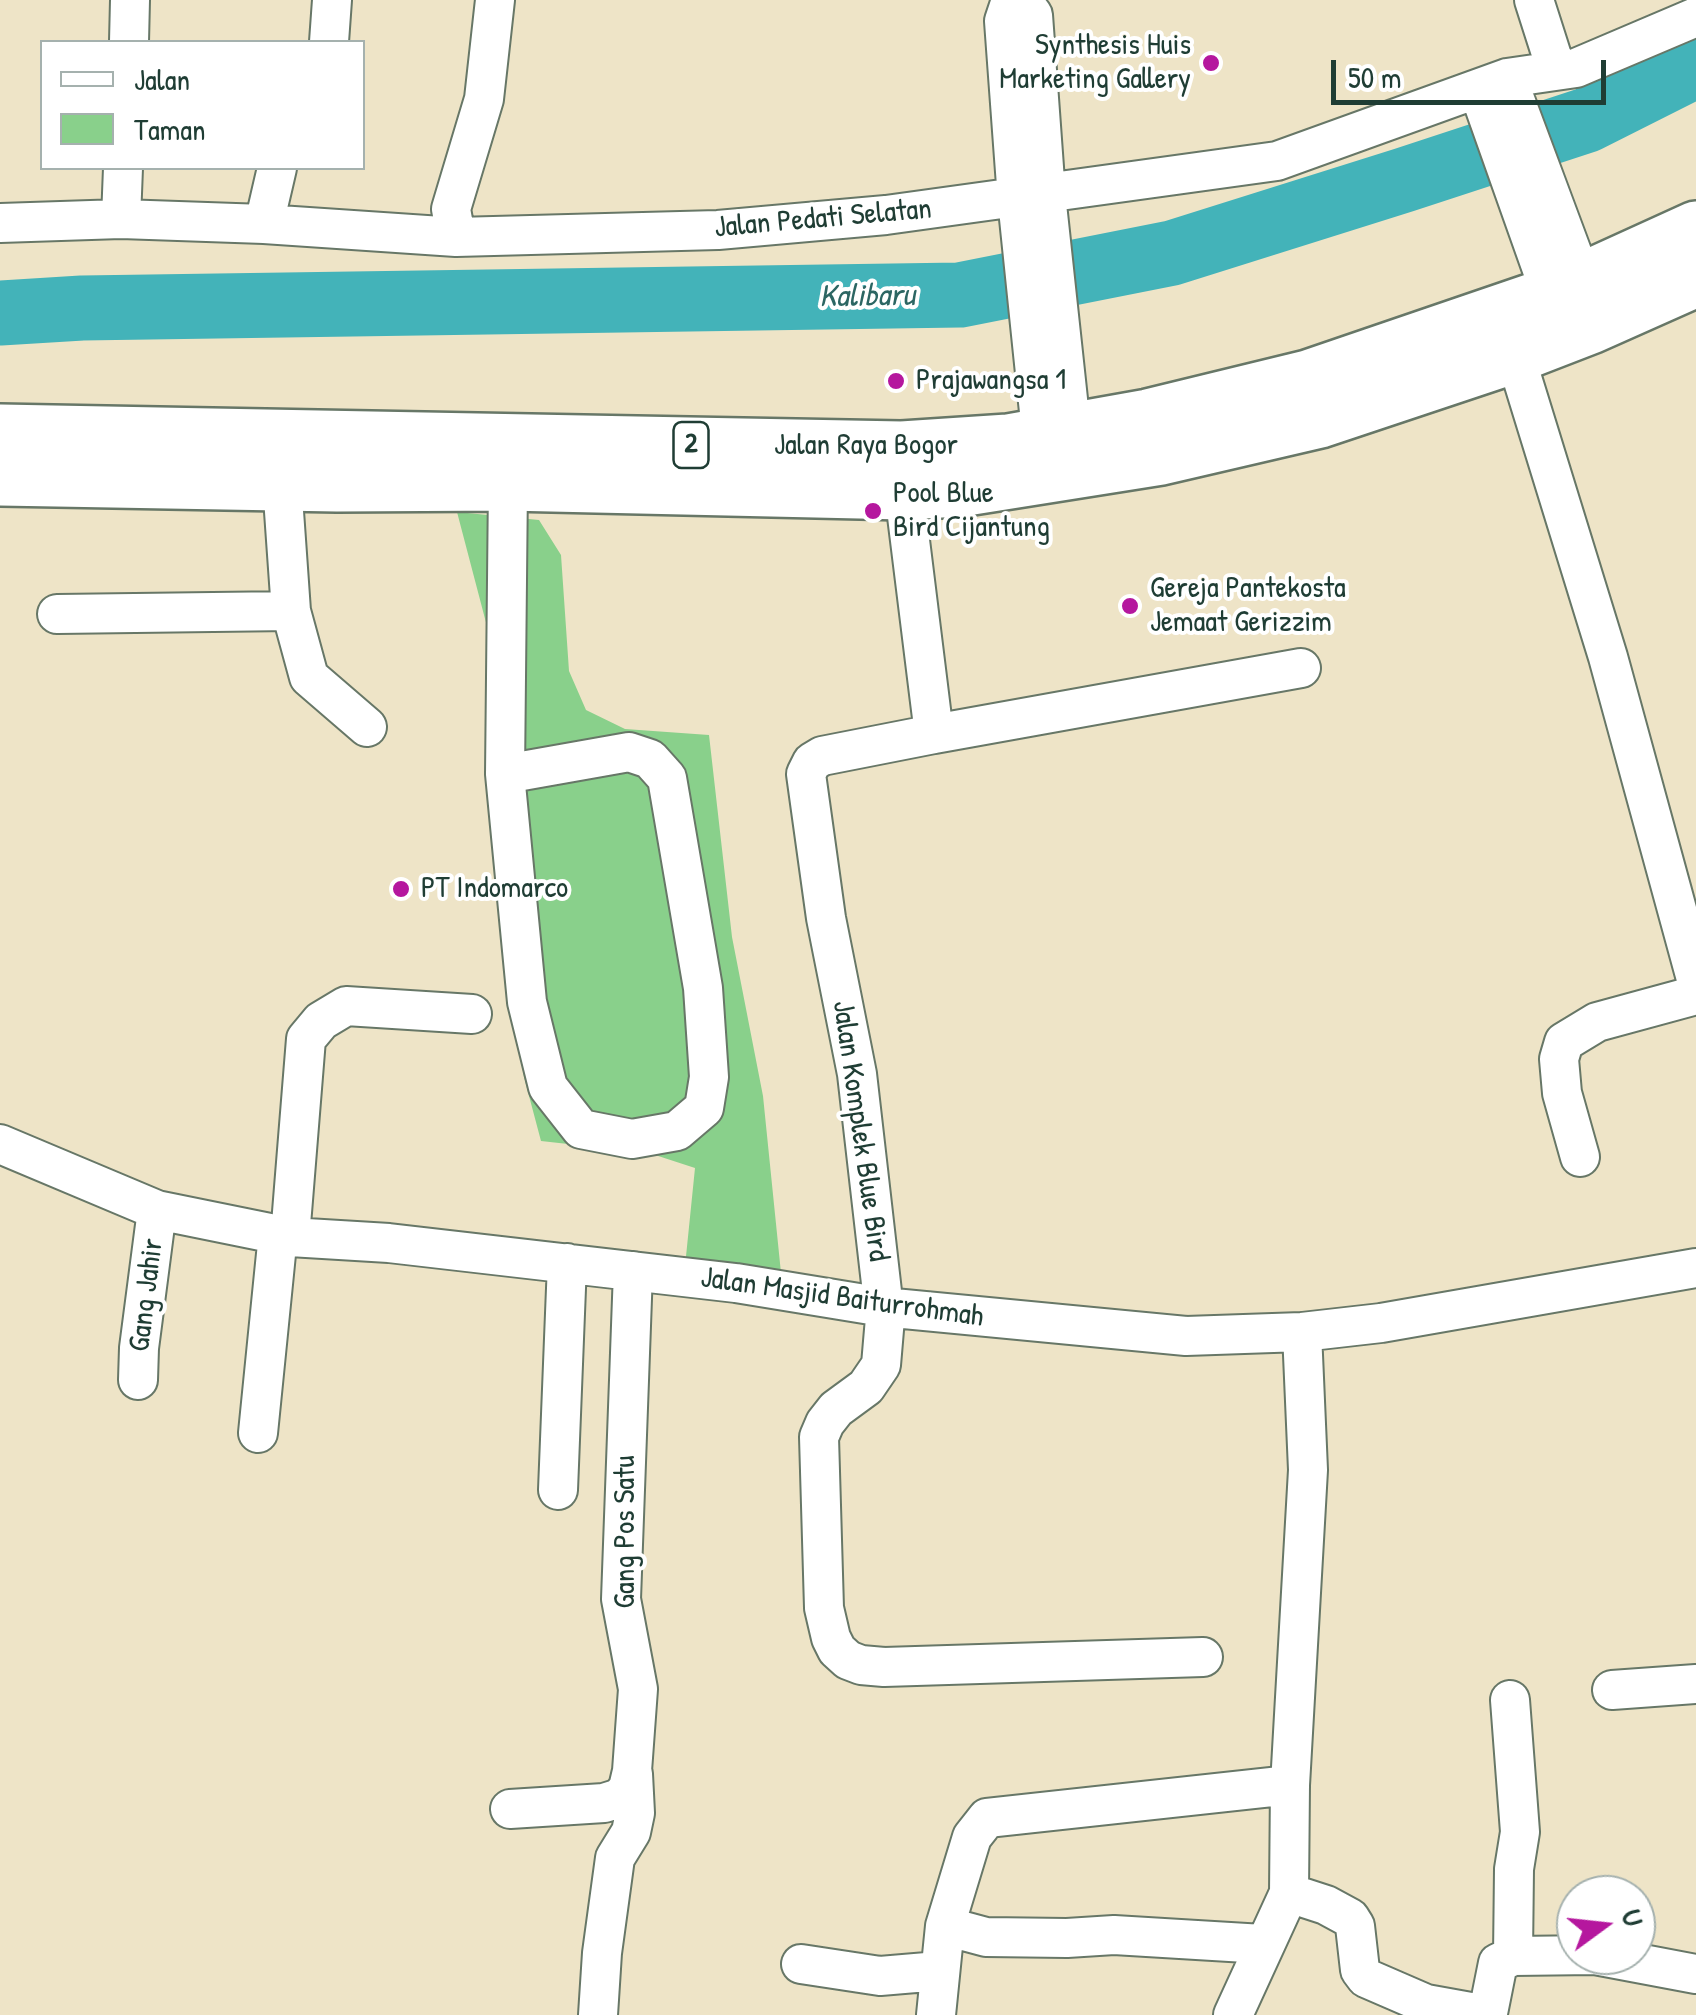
<!DOCTYPE html>
<style>
body{margin:0}
#map{position:relative;width:1696px;height:2015px;overflow:hidden;background:#eee4c7;font-family:"Patrick Hand",sans-serif}
canvas{display:block}
.legend{position:absolute;left:40px;top:40px;width:325px;height:130px;box-sizing:border-box;background:#fff;border:2px solid #a5b1ae;margin:0;padding:12px 18px;list-style:none;font-size:30px;color:#1f3d34}
.legend li{display:flex;align-items:center;gap:20px;height:50px}
.legend b{width:50px;border:2px solid #a5b1ae}
.north{position:absolute;left:1556px;top:1875px;width:100px;height:100px;box-sizing:border-box;background:#fff;border:2px solid #a5b1ae;border-radius:50%;rotate:75deg;font-size:28px;font-weight:700;line-height:40px;text-align:center;color:#1f3d34}
.north::after{content:'';display:block;margin:auto;width:35px;height:45px;background:#b5179e;clip-path:polygon(50% 0,100% 100%,50% 72%,0 100%)}
.scale{position:absolute;left:1331px;top:60px;width:275px;height:45px;box-sizing:border-box;border:5px solid #1f3d34;border-top:0;padding-left:12px;font-size:30px;line-height:35px;white-space:nowrap;color:#1f3d34;-webkit-text-stroke:8px #fff;paint-order:stroke}
</style>
<div id="map">
<canvas width="1696" height="2015"></canvas>
<ul class="legend">
<li><b style="height:12px;background:#fff"></b>Jalan</li>
<li><b style="height:28px;background:#89d08b"></b>Taman</li>
</ul>
<div class="north">U</div>
<div class="scale">50 m</div>
</div>
<script>
const c = document.querySelector('canvas').getContext('2d');
c.lineJoin = 'round';
function fill(path, color) { c.fillStyle = color; c.fill(path, 'evenodd'); }
const toPath = rows => new Path2D(rows.map(r => 'M' + r).join(''));
function stroke(path, color, width, dash) { c.strokeStyle = color; c.lineWidth = width; c.lineCap = dash ? 'butt' : 'round'; c.setLineDash(dash || []); c.stroke(path); }
function drawText(font, color, halo, rows, align = 'center') {
  c.font = font + ' "Patrick Hand",sans-serif'; c.lineWidth = 8; c.setLineDash([]); c.textBaseline = 'middle'; c.strokeStyle = halo; c.fillStyle = color; for (const [text, x, y, turn = 0] of rows) {
    c.save(); c.translate(x, y); c.rotate((+turn || 0) * Math.PI / 180); c.textAlign = isNaN(turn) ? turn : align; if (halo) c.strokeText(text, 0, 0); c.fillText(text, 0, 0); c.restore();
  }
}
fill(toPath([
 [457,512,539,520,561,555,569,671,586,710,625,729,709,735,732,937,763,1096,781,1273,684,1276,695,1168,649,1153,541,1141,524,1077,510,998,489,634]
]), '#89d08b');
stroke(toPath([
 [0,313,82,308,960,295,1172,253,1404,180,1587,120,1696,65]
]), '#43b3b9', 65);
const minor = toPath([
 [1011,0,1004,21,1017,199,1044,460],
 [1022,0,1033,15,1046,195,1074,455],
 [1534,0,1556,69],
 [129,42,130,0],
 [329,42,332,0],
 [1507,78,1583,282],
 [1478,89,1551,295],
 [121,219,123,168],
 [0,223,121,219,264,224,456,237,718,230,886,215,1277,161,1507,78,1576,68,1696,17],
 [264,224,277,168],
 [456,237,451,209,484,99,495,0],
 [1515,355,1608,657,1696,979],
 [904,492,934,734,822,756,812,762,806,774,826,918,857,1074,885,1318,881,1365,866,1387,836,1409,825,1423,819,1437,824,1608,831,1638,837,1650,848,1660,861,1665,884,1667,1203,1657],
 [291,611,309,677,367,727],
 [57,614,291,611,282,483],
 [934,734,1301,668],
 [505,774,629,752,650,759,667,778,703,988,709,1077,704,1108,677,1131,632,1139,581,1129,548,1087,527,1002,505,774,508,483],
 [0,1144,157,1210,290,1237,389,1243,736,1283,883,1307,1186,1336,1302,1332,1381,1323,1696,1268],
 [1580,1157,1562,1093,1559,1059,1564,1042,1597,1022,1696,995],
 [290,1237,306,1039,321,1021,346,1006,472,1014],
 [138,1380,139,1348,157,1210],
 [258,1433,278,1234],
 [558,1490,567,1263],
 [1612,1690,1696,1684],
 [1510,1700,1520,1832,1514,1869,1513,1956],
 [510,1809,604,1803,620,1798,628,1788,632,1771,638,1689,621,1599,633,1271],
 [1289,1893,1326,1905,1350,1918,1355,1926,1360,1970,1366,1978,1426,2004,1487,2015],
 [945,1926,986,1937,1067,1938,1114,1935,1263,1944],
 [801,1964,880,1976,939,1971],
 [1488,2013,1498,1963,1513,1956,1595,1955,1696,1974],
 [598,2015,602,1953,615,1858,631,1832,635,1813,633,1774],
 [936,2015,945,1926,972,1837,987,1818,1290,1785],
 [1233,2015,1289,1893,1290,1785,1308,1470,1302,1332]
]);
const highway = toPath([
 [0,432,902,449,1008,442,1148,417,1308,378,1551,295,1696,229],
 [0,478,337,484,508,483,904,492,959,489,1161,457,1320,420,1515,355,1590,326,1696,279]
]);
stroke(minor, '#677767', 42);
stroke(highway, '#677767', 60);
stroke(minor, '#fff', 38);
stroke(highway, '#fff', 55);
for (const [x, y, r, color] of [
 [1211,63,10,"#b5179e"],
 [896,381,10,"#b5179e"],
 [873,511,10,"#b5179e"],
 [1130,606,10,"#b5179e"],
 [401,889,10,"#b5179e"]
]) { const dot = new Path2D(); dot.arc(x, y, r, 0, 2 * Math.PI); c.fillStyle = color; c.fill(dot); stroke(dot, '#fff', 4); }
for (const [x, y, w] of [
 [691,445,35]
]) { const box = new Path2D(); box.roundRect(x - w / 2, y - 23, w, 46, 8); c.fillStyle = '#fff'; c.fill(box); stroke(box, '#1f3d34', 2.5); }
drawText('bold 28px', '#1f3d34', null, [
 ["2",691,445]
]);
drawText('30px', '#1f3d34', '#fff', [
 ["Synthesis Huis",1191,46,"right"],
 ["Marketing Gallery",1191,80,"right"],
 ["Prajawangsa 1",916,381],
 ["Pool Blue",893,494],
 ["Bird Cijantung",893,528],
 ["Gereja Pantekosta",1150,589],
 ["Jemaat Gerizzim",1150,623],
 ["PT Indomarco",421,889]
], 'left');
drawText('30px', '#1f3d34', '#fff', [
 ["Jalan Pedati Selatan",823,219,-5],
 ["Jalan Raya Bogor",866,446],
 ["Jalan Komplek Blue Bird",860,1131,82],
 ["Gang Jahir",147,1295,-83],
 ["Jalan Masjid Baiturrohmah",842,1298,8],
 ["Gang Pos Satu",626,1532,-90]
]);
drawText('italic 32px', '#2c6663', '#fff', [
 ["Kalibaru",867,297,-1]
]);
</script>
